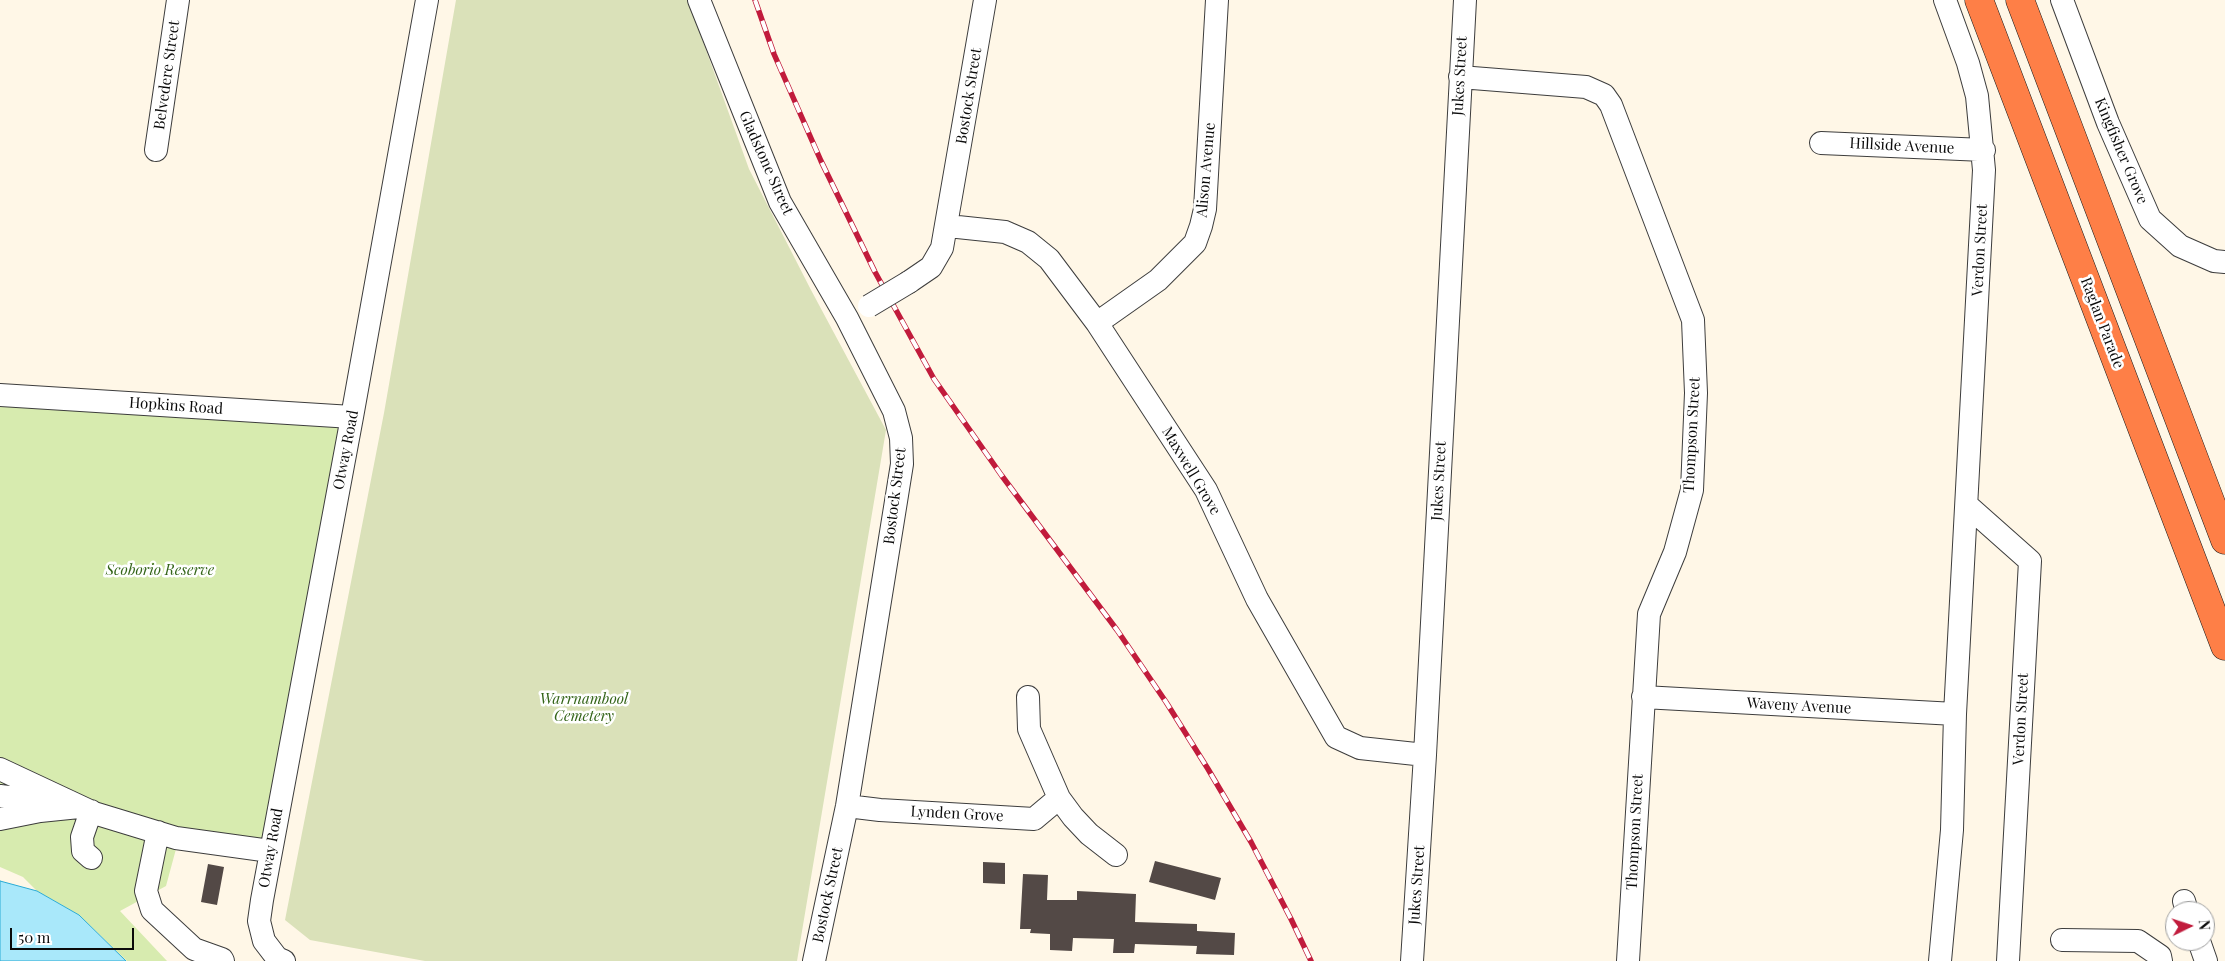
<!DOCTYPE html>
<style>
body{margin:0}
#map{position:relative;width:2225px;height:961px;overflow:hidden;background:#fff7e7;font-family:"Playfair Display",serif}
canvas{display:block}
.north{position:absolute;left:2165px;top:901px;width:50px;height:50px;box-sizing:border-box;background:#fff;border:1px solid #9d9d9d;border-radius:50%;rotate:86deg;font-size:14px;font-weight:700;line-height:20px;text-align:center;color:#0a0a0a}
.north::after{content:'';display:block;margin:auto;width:18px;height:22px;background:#c11b3c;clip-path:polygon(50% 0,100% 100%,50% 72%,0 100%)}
.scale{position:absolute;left:10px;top:928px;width:124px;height:22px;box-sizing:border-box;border:2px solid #0a0a0a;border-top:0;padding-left:6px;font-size:15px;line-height:18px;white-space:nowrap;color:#0a0a0a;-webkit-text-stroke:4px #fff;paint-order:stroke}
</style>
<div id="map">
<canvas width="2225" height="961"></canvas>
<div class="north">N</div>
<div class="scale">50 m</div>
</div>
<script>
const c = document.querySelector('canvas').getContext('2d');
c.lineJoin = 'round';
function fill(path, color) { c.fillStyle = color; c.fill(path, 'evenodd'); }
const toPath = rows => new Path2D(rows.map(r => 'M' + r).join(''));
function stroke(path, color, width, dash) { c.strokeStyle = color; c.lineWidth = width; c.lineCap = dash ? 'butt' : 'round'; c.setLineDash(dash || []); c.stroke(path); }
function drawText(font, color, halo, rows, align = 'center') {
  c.font = font + ' "Playfair Display",serif'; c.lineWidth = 5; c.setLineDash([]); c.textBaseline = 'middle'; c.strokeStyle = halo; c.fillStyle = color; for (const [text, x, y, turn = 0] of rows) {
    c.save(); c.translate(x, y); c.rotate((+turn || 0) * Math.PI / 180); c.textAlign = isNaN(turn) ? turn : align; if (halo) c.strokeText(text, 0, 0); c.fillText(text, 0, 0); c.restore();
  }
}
fill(toPath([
 [0,395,352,417,270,851,176,849,166,886,120,911,167,961,127,961,79,915,37,891,23,877,0,867]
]), '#d7ebaf');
fill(toPath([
 [456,0,688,0,749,169,811,290,886,430,797,961,425,961,310,940,285,920,384,413]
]), '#dae1b9');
const water = toPath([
 [0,881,37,891,79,915,126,961,0,961,0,881]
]);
fill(water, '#a9e8fa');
stroke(water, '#2babd5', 1);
fill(toPath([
 [1155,861,1221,878,1215,900,1149,882],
 [983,862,1005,863,1005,884,983,883],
 [208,864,224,867,217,905,201,902],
 [1023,874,1048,875,1047,900,1077,900,1077,891,1136,894,1135,922,1197,924,1197,931,1235,933,1234,955,1196,954,1197,946,1135,944,1134,953,1113,953,1114,939,1073,938,1072,951,1050,950,1050,934,1030,933,1031,929,1020,929]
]), '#534946');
const minor = toPath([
 [699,0,780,202,847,318,894,411,901,438,902,464,847,806,814,961],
 [2062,0,2108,123,2150,219,2180,246,2214,261,2225,262],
 [1460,77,1586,87,1604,95,1611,105,1693,320,1696,393,1692,490,1675,552,1649,614,1628,961],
 [1821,143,1984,150],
 [156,150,178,0],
 [948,226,1005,232,1028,242,1049,259,1097,323,1206,490,1257,599,1336,737,1360,748,1425,755],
 [909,282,931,267,942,248,985,0],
 [1097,323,1158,280,1195,243,1201,226,1205,209,1217,0],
 [0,395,352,417],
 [1968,506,2030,561,2008,961],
 [1643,697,1955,714],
 [0,769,94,813,176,838,270,851],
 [0,796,51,802],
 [1059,798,1073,817,1089,834,1116,855],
 [847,806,880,810,1034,819,1059,798,1029,729,1028,697],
 [91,811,82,837,83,851,91,858],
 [0,819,40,811,79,807],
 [158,832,146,891,152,910,194,949,222,959,223,961],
 [2184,901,2187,911],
 [2062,940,2138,941,2160,956,2161,961],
 [2199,941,2206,961],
 [284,961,277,958,264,941,259,921,262,900,352,417,427,0],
 [1412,961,1425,755,1465,0],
 [1940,961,1952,830,1955,714,1984,170,1977,96,1968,63,1945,0]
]);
const highway = toPath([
 [1979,0,2225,646],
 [2020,0,2225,540]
]);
stroke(minor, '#3d3d3d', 24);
stroke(highway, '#1b1b1b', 29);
stroke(minor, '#fff', 22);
stroke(highway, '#fe7f47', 28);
const rail = toPath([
 [755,0,774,54,821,161,875,272,934,379,1002,476,1117,630,1166,702,1208,769,1251,842,1291,919,1311,961]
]);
stroke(rail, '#c11b3c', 5.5);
stroke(rail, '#fff', 4, [11]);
const minorBridge = toPath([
 [869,306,909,282]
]);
stroke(minorBridge, '#3d3d3d', 24, []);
stroke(minorBridge, '#fff', 22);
drawText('15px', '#0a0a0a', '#fff', [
 ["Belvedere Street",167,75,-82],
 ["Jukes Street",1460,76,-87],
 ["Bostock Street",969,96,-81],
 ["Hillside Avenue",1902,146,3],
 ["Kingfisher Grove",2121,151,67],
 ["Gladstone Street",766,163,66],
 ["Alison Avenue",1206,170,-85],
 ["Verdon Street",1980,250,-87],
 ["Raglan Parade",2102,323,69],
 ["Hopkins Road",176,406,4],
 ["Thompson Street",1692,435,-87],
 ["Otway Road",346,450,-79],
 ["Maxwell Grove",1191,471,59],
 ["Jukes Street",1439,481,-87],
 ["Bostock Street",895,496,-83],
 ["Waveny Avenue",1799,706,3],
 ["Verdon Street",2021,719,-87],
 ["Lynden Grove",957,814,3],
 ["Thompson Street",1635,832,-87],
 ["Otway Road",271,848,-80],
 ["Jukes Street",1417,885,-86],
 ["Bostock Street",828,895,-78]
]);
drawText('italic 15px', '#336418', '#fff', [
 ["Scoborio Reserve",160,570],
 ["Warrnambool",584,699],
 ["Cemetery",584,716]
]);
</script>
